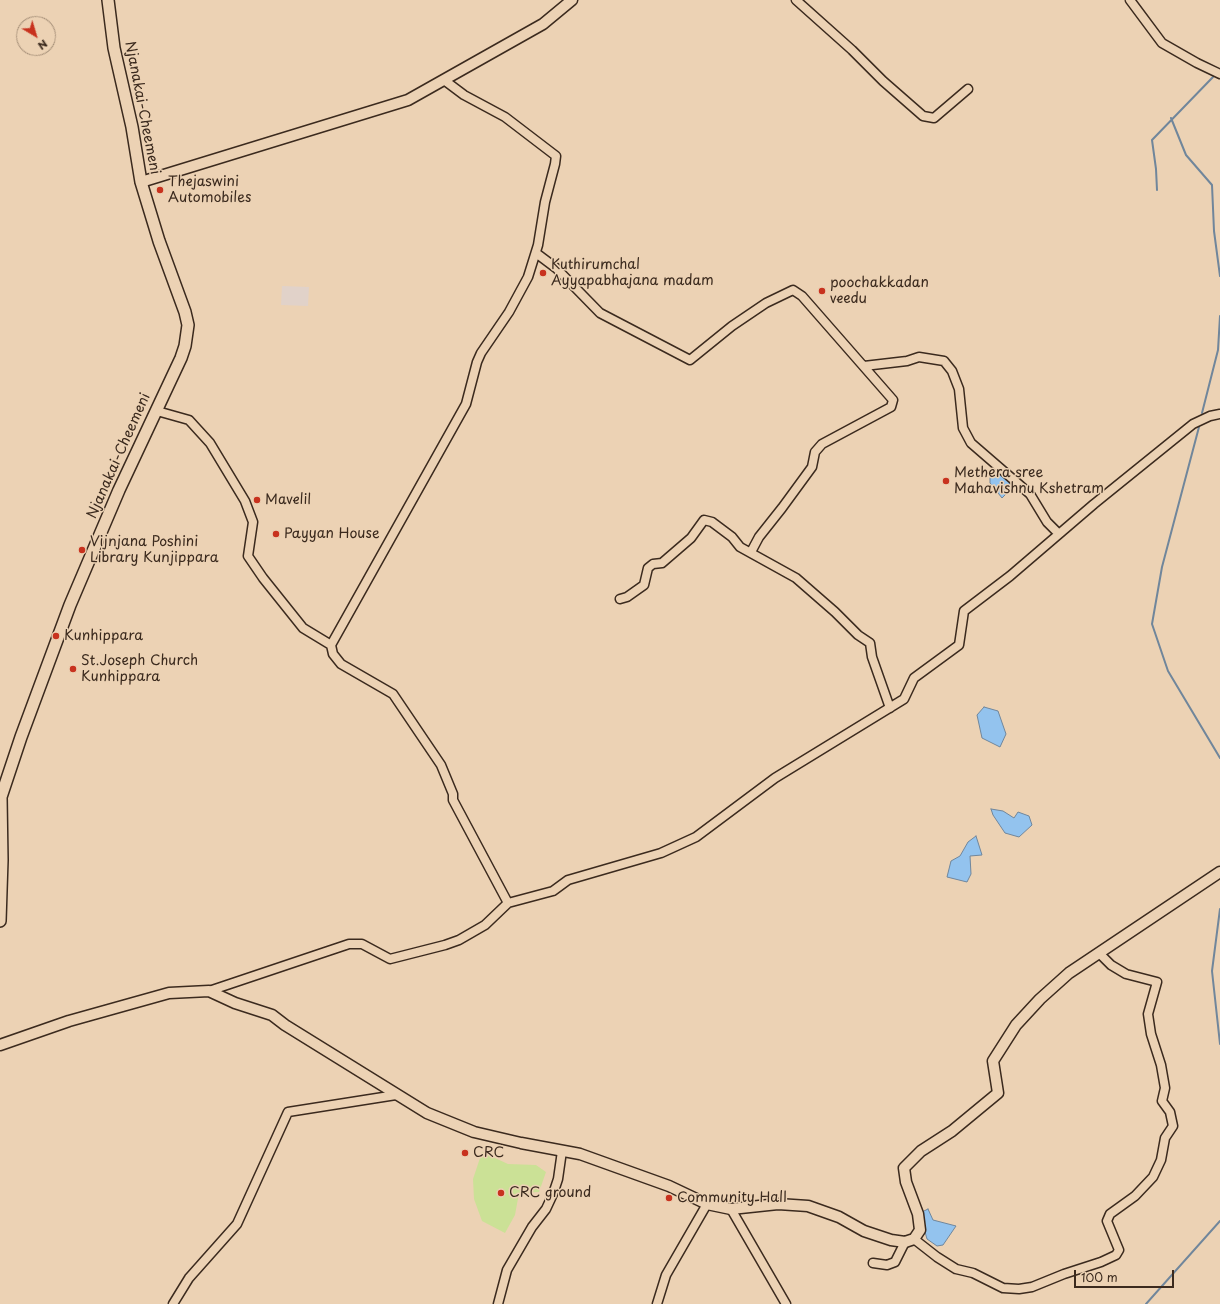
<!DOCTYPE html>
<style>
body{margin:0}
#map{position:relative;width:1220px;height:1304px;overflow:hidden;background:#ecd2b4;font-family:"Playpen Sans",sans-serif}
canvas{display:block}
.north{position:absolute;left:16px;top:16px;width:40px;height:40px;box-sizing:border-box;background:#ecd2b4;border:1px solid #a58f78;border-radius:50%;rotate:142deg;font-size:11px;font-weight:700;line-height:16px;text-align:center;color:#3b2a1e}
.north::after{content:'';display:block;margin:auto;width:14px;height:18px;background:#c8321e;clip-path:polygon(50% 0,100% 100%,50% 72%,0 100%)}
.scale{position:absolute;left:1074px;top:1270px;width:100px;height:18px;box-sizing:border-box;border:2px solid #3b2a1e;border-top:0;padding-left:5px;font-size:12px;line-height:14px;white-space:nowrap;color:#3b2a1e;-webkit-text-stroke:3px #ecd2b4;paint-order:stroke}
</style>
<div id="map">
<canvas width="1220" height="1304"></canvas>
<div class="north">N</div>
<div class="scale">100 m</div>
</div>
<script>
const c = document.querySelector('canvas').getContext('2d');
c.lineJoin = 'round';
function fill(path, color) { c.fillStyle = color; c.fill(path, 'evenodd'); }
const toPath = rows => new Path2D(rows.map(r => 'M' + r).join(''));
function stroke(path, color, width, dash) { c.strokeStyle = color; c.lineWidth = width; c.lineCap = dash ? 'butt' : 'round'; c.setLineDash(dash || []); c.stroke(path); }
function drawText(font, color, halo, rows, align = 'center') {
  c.font = font + ' "Playpen Sans",sans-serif'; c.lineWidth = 3; c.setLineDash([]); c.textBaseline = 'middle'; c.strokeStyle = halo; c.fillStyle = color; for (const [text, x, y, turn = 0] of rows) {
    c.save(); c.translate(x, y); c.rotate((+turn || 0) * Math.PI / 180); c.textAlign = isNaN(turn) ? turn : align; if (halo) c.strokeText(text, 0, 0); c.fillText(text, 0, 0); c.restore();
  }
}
fill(toPath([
 [282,286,309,287,308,306,281,305]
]), '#e1d2c9');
fill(toPath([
 [482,1152,508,1164,536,1165,546,1172,539,1192,519,1193,515,1215,505,1233,482,1221,474,1199,473,1179]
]), '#cbe196');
const water = toPath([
 [995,470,1007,474,1014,486,1002,498,990,483,990,472,995,470],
 [984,707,998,711,1006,734,1000,747,982,738,977,715,984,707],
 [991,809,1003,811,1014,818,1018,812,1029,816,1032,825,1019,837,1005,833,993,815,991,809],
 [976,836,982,855,970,856,971,874,967,882,947,877,951,861,960,856,968,842,976,836],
 [928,1209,933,1220,956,1226,943,1245,937,1246,927,1239,922,1221,922,1212,928,1209]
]);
fill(water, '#93c3ee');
stroke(water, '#70869b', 1);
stroke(toPath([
 [1171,118,1186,155,1212,185,1214,231,1220,276],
 [1157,190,1156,169,1152,140,1213,77],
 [1202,413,1218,350,1220,316],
 [1199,427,1162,567,1152,624,1168,671,1220,758],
 [1220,909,1212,971,1220,1044],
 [1146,1304,1220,1221]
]), '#70869b', 2);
const minor = toPath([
 [796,0,852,50,883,81,923,116,934,118,968,89],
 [1130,0,1162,43,1197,63,1220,74],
 [536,253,556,268,600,313,690,360,732,326,766,303,793,290,802,296,893,400,891,407,822,444,815,452,812,467,782,508,759,537,751,552],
 [864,366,907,361,919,357,944,361,952,371,959,389,963,428,971,443,1030,494,1047,522,1059,534],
 [157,411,189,420,210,443,245,501,253,522,248,556,263,578,303,628,331,645,333,654,341,664,393,694,441,765,453,794,453,800,508,903],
 [620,599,627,597,644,585,648,568,653,564,662,563,691,538,704,520,712,522,732,537,740,547,796,578,835,612,858,635,870,643,872,657,890,708],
 [331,645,466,404,477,362,481,353,509,312,528,277,538,245,545,202,555,164,556,156,505,117,464,95,444,80],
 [209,991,349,944,362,944,390,959,445,945,459,940,485,925,508,903,553,891,568,880,661,853,696,837,775,778,904,699,914,678,959,645,964,611,1010,576,1094,504,1193,424,1210,416,1220,414],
 [731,1209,786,1304],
 [914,1239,937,1257,956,1269,973,1273,1003,1288,1019,1289,1032,1287,1064,1274,1101,1262,1116,1255,1119,1250,1107,1221,1110,1214,1135,1196,1153,1177,1161,1160,1165,1138,1173,1126,1170,1112,1162,1101,1165,1088,1161,1065,1151,1034,1148,1014,1157,982,1126,974,1111,965,1099,953],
 [873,1263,887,1265,895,1262,905,1242],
 [173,1304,189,1278,237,1224,288,1112,396,1095],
 [498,1304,507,1270,532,1227,546,1209,553,1194,558,1179,562,1151],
 [657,1304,666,1275,707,1204]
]);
const tertiary = toPath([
 [141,182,408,100,543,24,572,0],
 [0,1045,69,1021,169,993,209,991,235,1003,272,1015,285,1025,427,1113,474,1132,521,1143,580,1154,669,1186,707,1204,731,1209,778,1204,808,1206,839,1217,864,1231,891,1240,905,1242,914,1239,920,1230,918,1214,906,1182,904,1168,921,1151,952,1131,998,1093,993,1061,1016,1025,1040,999,1069,973,1220,872]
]);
const secondary = toPath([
 [0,921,2,860,1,797,21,737,70,605,119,490,181,358,185,346,188,325,185,312,159,241,141,182,132,127,114,48,108,0]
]);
stroke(minor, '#3b2a1e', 11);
stroke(tertiary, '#3b2a1e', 13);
stroke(secondary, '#3b2a1e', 14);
stroke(minor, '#ecd2b4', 8);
stroke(tertiary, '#ecd2b4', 10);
stroke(secondary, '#ecd2b4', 11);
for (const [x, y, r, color] of [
 [160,190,4,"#c8321e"],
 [543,273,4,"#c8321e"],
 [822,291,4,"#c8321e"],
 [946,481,4,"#c8321e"],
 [257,500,4,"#c8321e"],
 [276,534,4,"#c8321e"],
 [82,550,4,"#c8321e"],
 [56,636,4,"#c8321e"],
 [73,669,4,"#c8321e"],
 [465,1153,4,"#c8321e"],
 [501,1193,4,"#c8321e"],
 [669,1198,4,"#c8321e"]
]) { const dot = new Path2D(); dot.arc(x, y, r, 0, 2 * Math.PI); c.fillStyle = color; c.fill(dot); stroke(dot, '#ecd2b4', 1.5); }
drawText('14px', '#3b2a1e', '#ecd2b4', [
 ["Njanakai-Cheemeni",142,108,79],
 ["Njanakai-Cheemeni",119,456,-66]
]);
drawText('14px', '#3b2a1e', '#ecd2b4', [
 ["Thejaswini",168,182],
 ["Automobiles",168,198],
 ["Kuthirumchal",551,265],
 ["Ayyapabhajana madam",551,281],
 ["poochakkadan",830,283],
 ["veedu",830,299],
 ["Methera sree",954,473],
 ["Mahavishnu Kshetram",954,489],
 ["Mavelil",265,500],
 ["Payyan House",284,534],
 ["Vijnjana Poshini",90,542],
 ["Library Kunjippara",90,558],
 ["Kunhippara",64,636],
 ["St.Joseph Church",81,661],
 ["Kunhippara",81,677],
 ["CRC",473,1153],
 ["CRC ground",509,1193],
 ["Community Hall",677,1198]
], 'left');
</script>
